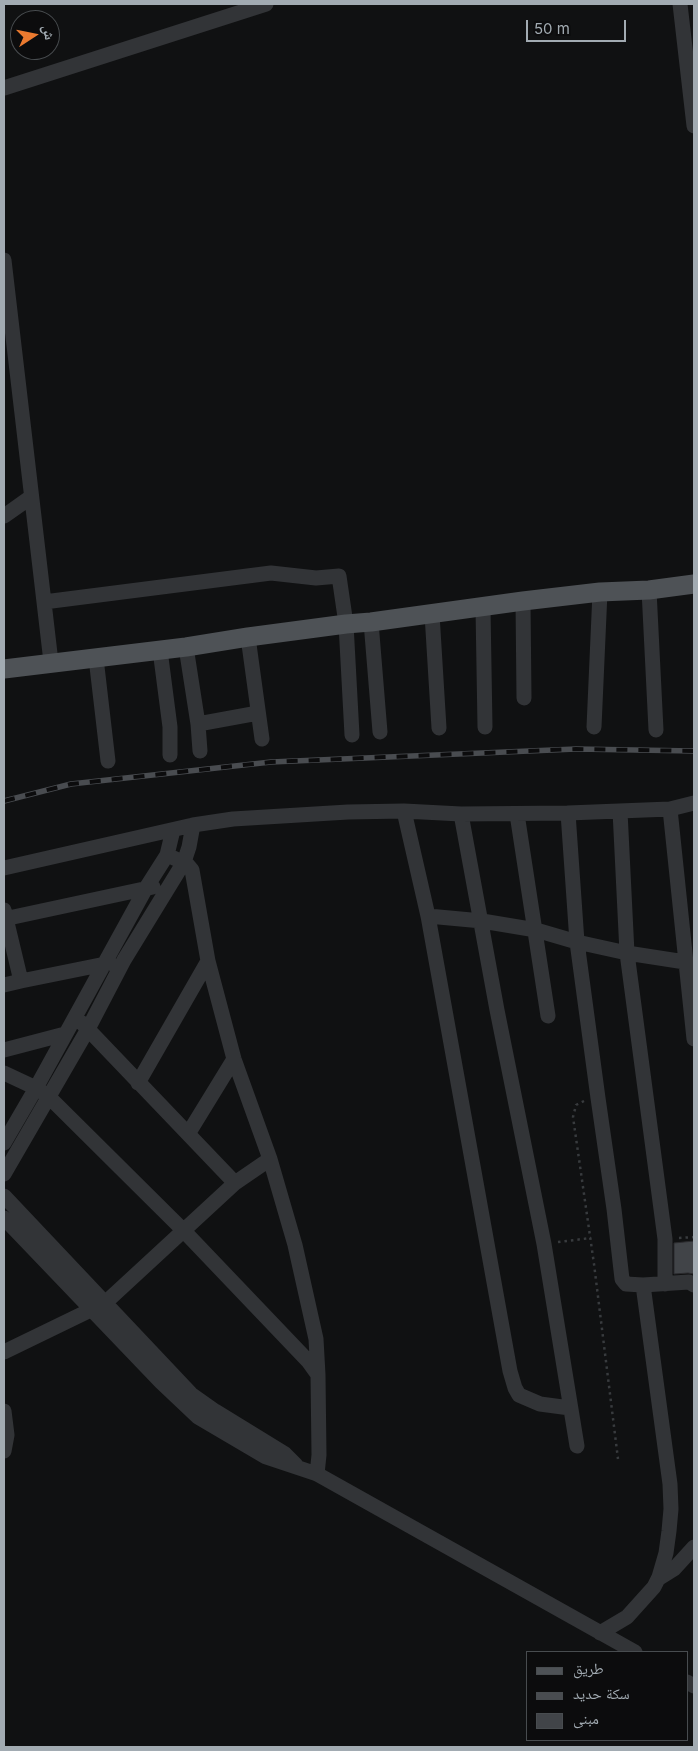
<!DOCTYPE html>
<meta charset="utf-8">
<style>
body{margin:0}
#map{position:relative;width:698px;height:1751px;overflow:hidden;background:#101112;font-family:Inter,"Noto Naskh Arabic",sans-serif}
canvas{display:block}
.frame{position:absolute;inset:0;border:5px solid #a2abb2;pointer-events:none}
.legend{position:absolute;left:526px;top:1651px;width:162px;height:90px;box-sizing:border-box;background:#0c0c0d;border:1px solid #484c4f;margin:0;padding:6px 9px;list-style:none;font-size:15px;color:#a2abb2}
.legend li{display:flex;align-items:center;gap:10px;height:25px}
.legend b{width:25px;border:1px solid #484c4f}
.north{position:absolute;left:10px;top:10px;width:50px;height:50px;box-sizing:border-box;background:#0c0c0d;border:1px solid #484c4f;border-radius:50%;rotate:79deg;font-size:14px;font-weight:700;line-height:20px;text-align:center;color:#a2abb2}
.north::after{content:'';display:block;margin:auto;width:18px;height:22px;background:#eb7a2f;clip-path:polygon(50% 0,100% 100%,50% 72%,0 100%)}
.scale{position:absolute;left:526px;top:20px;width:100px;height:22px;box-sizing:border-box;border:2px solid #a2abb2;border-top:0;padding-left:6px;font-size:15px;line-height:18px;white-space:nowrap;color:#a2abb2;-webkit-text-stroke:4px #0c0c0d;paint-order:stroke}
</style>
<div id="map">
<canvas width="698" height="1751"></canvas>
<div class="frame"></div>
<ul class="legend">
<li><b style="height:6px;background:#4e5256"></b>طريق</li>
<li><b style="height:6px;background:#494c50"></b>سكة حديد</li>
<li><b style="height:14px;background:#414448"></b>مبنى</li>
</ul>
<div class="north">ش</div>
<div class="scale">50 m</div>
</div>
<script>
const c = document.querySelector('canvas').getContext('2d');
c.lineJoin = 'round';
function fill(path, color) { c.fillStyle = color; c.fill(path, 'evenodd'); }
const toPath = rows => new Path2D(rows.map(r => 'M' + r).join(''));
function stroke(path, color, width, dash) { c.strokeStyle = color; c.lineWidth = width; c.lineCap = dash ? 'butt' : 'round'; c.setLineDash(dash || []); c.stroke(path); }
const building = toPath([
 [694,1241,694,1274,688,1273,674,1274,674,1243,694,1241]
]);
fill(building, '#414448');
stroke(building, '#2b2b2e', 1);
stroke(toPath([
 [584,1101,576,1105,573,1117,594,1264,618,1459],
 [679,1238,694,1237],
 [558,1242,591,1238]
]), '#383b3e', 2.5, [2.5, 4]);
stroke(toPath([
 [680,4,694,126],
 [4,88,266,4],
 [4,260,51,662],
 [4,516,31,497],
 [649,590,656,730],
 [523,601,524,698],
 [44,602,271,573,316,578,339,576,346,624,352,735],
 [483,608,485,727],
 [432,614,439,728],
 [371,622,380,732],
 [248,637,262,739],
 [186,647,198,724],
 [160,650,170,727,170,755],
 [96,658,108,761],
 [594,727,600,592],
 [200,751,198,724,258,713],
 [670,809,694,1039],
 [404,811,428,916,510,1371,515,1388,519,1395,540,1404,570,1408],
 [620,811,627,953,665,1239,665,1284],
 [568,813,577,942,598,1098,614,1209,622,1279,626,1284,643,1285,689,1282,694,1285],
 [461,814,497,1010,544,1244,577,1446],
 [517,814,548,1016],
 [4,868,193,825,233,819,348,812,404,811,461,814,568,813,670,809,694,803],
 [4,910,21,981,110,963],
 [428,916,482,921,536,930,577,942,627,953,685,962],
 [4,919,153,887],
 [4,985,21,981],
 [82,1023,235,1183],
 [4,1050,65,1034],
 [4,1073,36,1088,48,1096,183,1230,308,1361,318,1375,319,1455,317,1474],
 [138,1083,208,961],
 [188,1134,234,1059],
 [4,1143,36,1088,146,888,167,855,173,830],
 [270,1159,295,1245,316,1339,318,1375],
 [4,1174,88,1029,124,960,184,862,189,847,193,825],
 [4,1196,191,1394,215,1411,285,1454,296,1465],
 [4,1218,161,1382,198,1417,266,1457,317,1474,635,1652],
 [4,1352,105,1303,235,1183,270,1159,234,1059,208,961,192,870,187,864,167,855],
 [4,1411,7,1435,4,1451],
 [658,1579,674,1569,694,1547],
 [600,1633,627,1617,654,1587,659,1577,666,1553,669,1531,671,1509,670,1484,643,1285],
 [687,1682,694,1686]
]), '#323437', 15);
stroke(toPath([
 [4,669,186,647,248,637,346,624,371,622,523,601,600,592,649,590,694,584]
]), '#4e5256', 19);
const rail = toPath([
 [4,801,71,784,271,762,576,749,694,751]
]);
stroke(rail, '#494c50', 5.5);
stroke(rail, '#0c0c0d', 4, [11]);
</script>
